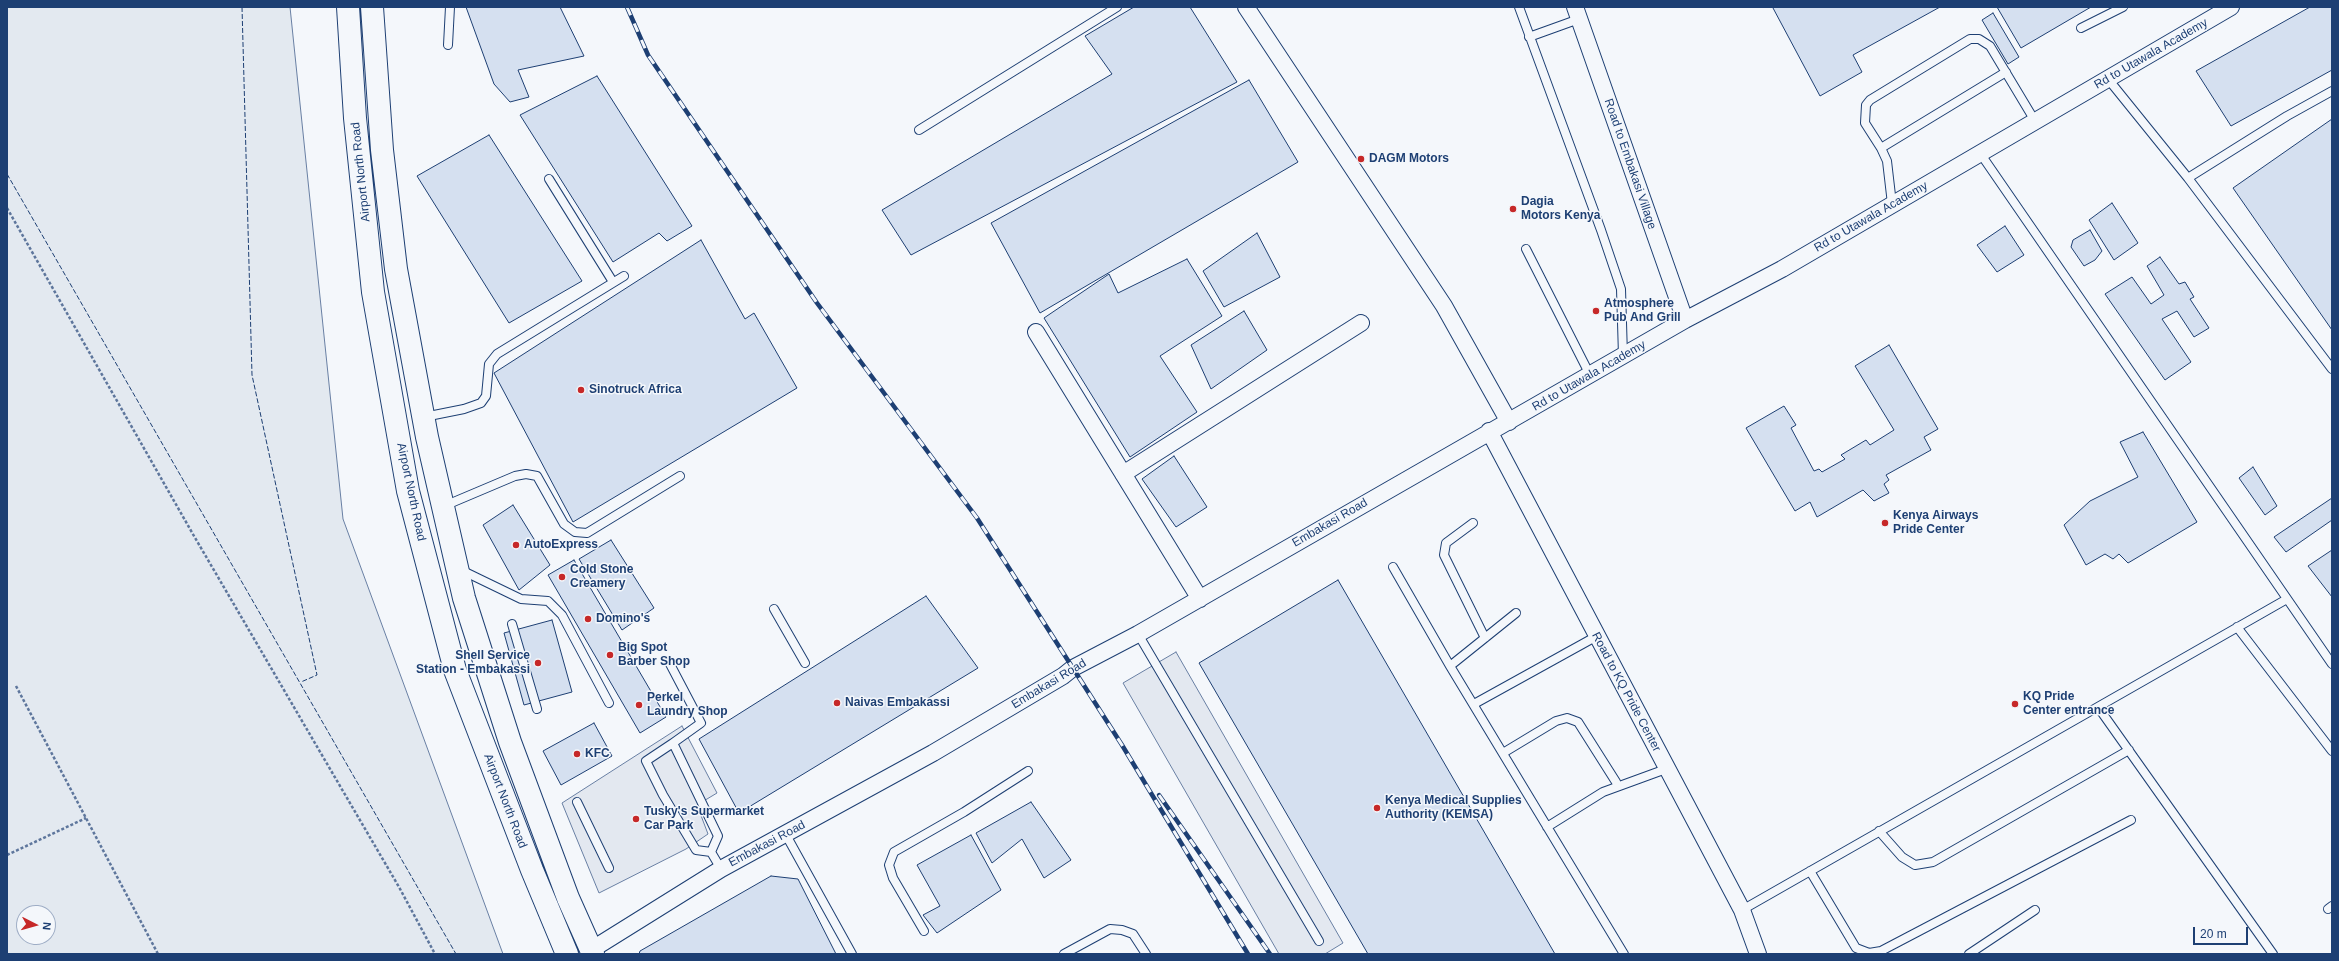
<!DOCTYPE html>
<style>
body{margin:0}
#map{position:relative;width:2339px;height:961px;overflow:hidden;background:#f4f7fb;font-family:Arial,sans-serif}
canvas{display:block}
.frame{position:absolute;inset:0;border:8px solid #1d3f73;pointer-events:none}
.north{position:absolute;left:16px;top:905px;width:40px;height:40px;box-sizing:border-box;background:#f4f7fb;border:1px solid #9eadc5;border-radius:50%;rotate:96deg;font-size:11px;font-weight:700;line-height:16px;text-align:center;color:#1d3f73}
.north::after{content:'';display:block;margin:auto;width:14px;height:18px;background:#c62828;clip-path:polygon(50% 0,100% 100%,50% 72%,0 100%)}
.scale{position:absolute;left:2193px;top:927px;width:55px;height:18px;box-sizing:border-box;border:2px solid #1d3f73;border-top:0;padding-left:5px;font-size:12px;line-height:14px;white-space:nowrap;color:#1d3f73;-webkit-text-stroke:3px #f4f7fb;paint-order:stroke}
</style>
<div id="map">
<canvas width="2339" height="961"></canvas>
<div class="frame"></div>
<div class="north">N</div>
<div class="scale">20 m</div>
</div>
<script>
const c = document.querySelector('canvas').getContext('2d');
c.lineJoin = 'round';
function fill(path, color) { c.fillStyle = color; c.fill(path, 'evenodd'); }
const toPath = rows => new Path2D(rows.map(r => 'M' + r).join(''));
function stroke(path, color, width, dash) { c.strokeStyle = color; c.lineWidth = width; c.lineCap = dash ? 'butt' : 'round'; c.setLineDash(dash || []); c.stroke(path); }
function drawText(font, color, halo, rows, align = 'center') {
  c.font = font + ' Arial,sans-serif'; c.lineWidth = 3; c.setLineDash([]); c.textBaseline = 'middle'; c.strokeStyle = halo; c.fillStyle = color; for (const [text, x, y, turn = 0] of rows) {
    c.save(); c.translate(x, y); c.rotate((+turn || 0) * Math.PI / 180); c.textAlign = isNaN(turn) ? turn : align; if (halo) c.strokeText(text, 0, 0); c.fillText(text, 0, 0); c.restore();
  }
}
const green = toPath([
 [7,7,290,7,343,519,503,954,7,954,7,7],
 [24,913,48,913,48,937,24,937,24,913]
]);
fill(green, '#e3e9f0');
stroke(green, '#687fa3', 1);
const parking = toPath([
 [1176,652,1343,943,1325,954,1279,954,1123,683,1176,652],
 [682,726,717,793,697,805,708,834,686,849,599,893,562,803,682,726]
]);
fill(parking, '#e3e8f0');
stroke(parking, '#687fa3', 1);
const building = toPath([
 [466,7,560,7,584,56,518,70,529,97,510,102,494,84,466,7],
 [1134,7,1190,7,1237,82,911,255,882,210,1112,74,1085,36,1134,7],
 [1774,7,1940,7,1853,55,1862,72,1820,96,1773,8,1774,7],
 [1997,7,2091,7,2021,48,1997,7],
 [2310,7,2332,7,2332,70,2231,126,2196,71,2310,7],
 [1993,13,2019,57,2008,64,1982,20,1993,13],
 [597,76,692,226,667,241,659,233,613,262,520,115,597,76],
 [1249,80,1298,162,1040,313,991,223,1249,80],
 [2332,119,2332,330,2233,188,2332,119],
 [489,135,582,281,509,323,417,176,489,135],
 [2112,203,2138,243,2114,260,2089,220,2112,203],
 [2005,226,2024,255,1997,272,1977,245,2005,226],
 [2090,230,2102,251,2095,260,2084,266,2071,247,2073,240,2090,230],
 [1257,233,1280,277,1224,307,1203,271,1257,233],
 [701,240,745,319,754,313,797,388,573,522,494,373,701,240],
 [2160,257,2179,284,2185,282,2194,297,2190,299,2209,328,2194,337,2177,311,2162,319,2191,362,2165,380,2105,294,2132,277,2151,304,2164,295,2147,266,2160,257],
 [1187,259,1222,316,1160,356,1197,412,1130,457,1044,318,1109,274,1118,293,1187,259],
 [1244,311,1267,350,1211,389,1191,345,1244,311],
 [1889,345,1938,429,1924,437,1931,450,1886,475,1889,480,1884,484,1889,493,1874,501,1863,490,1817,517,1810,502,1795,511,1746,428,1784,406,1796,425,1791,428,1814,471,1819,469,1822,472,1845,459,1841,455,1866,440,1870,445,1894,430,1855,366,1889,345],
 [2143,432,2197,522,2128,563,2119,554,2113,559,2105,554,2086,565,2064,525,2090,501,2138,477,2120,442,2143,432],
 [1174,456,1207,507,1176,527,1142,479,1174,456],
 [2253,467,2277,506,2265,515,2239,478,2253,467],
 [2332,498,2332,520,2286,552,2274,537,2332,498],
 [513,505,550,565,519,590,483,525,513,505],
 [611,540,654,608,622,630,579,559,611,540],
 [2332,550,2332,597,2308,566,2332,550],
 [574,560,666,717,640,733,548,575,574,560],
 [1338,580,1555,954,1368,954,1199,663,1338,580],
 [926,596,978,668,739,813,699,739,926,596],
 [552,620,572,692,524,705,504,633,552,620],
 [594,723,612,756,561,785,543,751,594,723],
 [1031,802,1071,860,1044,878,1022,839,992,863,976,833,1031,802],
 [971,835,1001,890,937,933,923,915,940,906,917,865,971,835],
 [771,876,798,879,836,954,639,954,640,951,771,876]
]);
fill(building, '#d5e0f0');
stroke(building, '#1d3f73', 1);
const lane = toPath([
 [1519,7,1601,230,1621,289,1623,356],
 [2081,28,2123,7],
 [1529,37,1579,19],
 [448,45,450,7],
 [2108,79,2188,178,2332,369],
 [919,130,1117,7],
 [1881,148,2006,72],
 [1980,153,2332,664],
 [2188,178,2287,116,2332,91],
 [549,179,613,282],
 [1892,204,1887,161,1881,148,1865,123,1866,105,1870,100,1970,39,1979,39,1990,46,2035,121],
 [1526,249,1590,375],
 [424,417,464,409,481,403,486,396,489,364,497,354,624,276],
 [444,506,515,476,526,474,537,476,564,524,575,532,587,533,680,476],
 [1473,523,1446,543,1444,555,1485,638],
 [1393,567,1450,666,1624,954],
 [461,570,521,599,548,601,562,615,609,703],
 [774,609,805,663],
 [512,624,537,709],
 [2237,627,2332,751],
 [1138,634,1319,941],
 [670,664,701,723,673,743],
 [1450,666,1516,613],
 [1474,704,1597,636],
 [2098,707,2273,954],
 [673,743,718,836,711,852,696,850,663,795,646,761,673,743],
 [1503,753,1556,721,1567,718,1578,722,1616,782],
 [577,802,609,868],
 [1547,827,1603,792,1666,769],
 [1879,831,1902,857,1915,865,1933,862,2129,750],
 [786,835,852,954],
 [711,852,721,869],
 [1810,871,1856,948,1869,953,1881,951,2131,820],
 [2328,909,2332,906],
 [1742,910,2287,599],
 [924,931,893,878,889,865,894,852,964,812,1028,771],
 [1064,954,1110,929,1122,930,1133,934,1146,954],
 [1969,954,2035,910]
]);
const street = toPath([
 [1246,7,1444,306,1509,422],
 [1575,7,1685,320],
 [1036,332,1200,599],
 [1489,431,1742,910,1758,954],
 [1123,474,1361,323],
 [591,950,721,869,933,753,1063,676,1073,668,1138,634,1685,320,1782,269,2231,7]
]);
const primary = toPath([
 [348,7,355,118,373,292,408,491,455,670,532,870,567,954],
 [372,7,382,150,396,269,427,437,464,598,510,742,568,898,593,954]
]);
stroke(lane, '#1d3f73', 10);
stroke(street, '#1d3f73', 18);
stroke(primary, '#1d3f73', 24);
stroke(toPath([
 [7,208,194,536,399,887,435,954],
 [16,686,158,954],
 [7,855,86,818]
]), '#5e769c', 2.5, [3, 2]);
stroke(lane, '#f4f7fb', 8);
stroke(street, '#f4f7fb', 16);
stroke(primary, '#f4f7fb', 22);
const rail = toPath([
 [627,7,648,55,817,303,977,518,1122,745,1248,954],
 [1159,795,1270,954]
]);
stroke(rail, '#1d3f73', 4.5);
stroke(rail, '#f4f7fb', 3, [9]);
stroke(toPath([
 [242,7,252,375,317,675,301,682],
 [7,174,456,954]
]), '#1d3f73', 1, [5, 2]);
for (const [x, y, r, color] of [
 [1361,159,4,"#c62828"],
 [1513,209,4,"#c62828"],
 [1596,311,4,"#c62828"],
 [581,390,4,"#c62828"],
 [1885,523,4,"#c62828"],
 [516,545,4,"#c62828"],
 [562,577,4,"#c62828"],
 [588,619,4,"#c62828"],
 [610,655,4,"#c62828"],
 [538,663,4,"#c62828"],
 [837,703,4,"#c62828"],
 [2015,704,4,"#c62828"],
 [639,705,4,"#c62828"],
 [577,754,4,"#c62828"],
 [1377,808,4,"#c62828"],
 [636,819,4,"#c62828"]
]) { const dot = new Path2D(); dot.arc(x, y, r, 0, 2 * Math.PI); c.fillStyle = color; c.fill(dot); stroke(dot, '#f4f7fb', 1.5); }
drawText('12px', '#1d3f73', '#f4f7fb', [
 ["Rd to Utawala Academy",2151,54,-30],
 ["Road to Embakasi Village",1630,164,71],
 ["Airport North Road",361,172,-96],
 ["Rd to Utawala Academy",1871,217,-30],
 ["Rd to Utawala Academy",1589,376,-30],
 ["Airport North Road",411,492,78],
 ["Embakasi Road",1330,523,-30],
 ["Embakasi Road",1049,684,-31],
 ["Road to KQ Pride Center",1626,692,62],
 ["Airport North Road",505,801,69],
 ["Embakasi Road",767,844,-28]
]);
drawText('bold 12px', '#1d3f73', '#f4f7fb', [
 ["DAGM Motors",1369,159],
 ["Dagia",1521,202],
 ["Motors Kenya",1521,216],
 ["Atmosphere",1604,304],
 ["Pub And Grill",1604,318],
 ["Sinotruck Africa",589,390],
 ["Kenya Airways",1893,516],
 ["Pride Center",1893,530],
 ["AutoExpress",524,545],
 ["Cold Stone",570,570],
 ["Creamery",570,584],
 ["Domino's",596,619],
 ["Big Spot",618,648],
 ["Barber Shop",618,662],
 ["Shell Service",530,656,"right"],
 ["Station - Embakassi",530,670,"right"],
 ["KQ Pride",2023,697],
 ["Center entrance",2023,711],
 ["Perkel",647,698],
 ["Laundry Shop",647,712],
 ["Naivas Embakassi",845,703],
 ["KFC",585,754],
 ["Kenya Medical Supplies",1385,801],
 ["Authority (KEMSA)",1385,815],
 ["Tusky's Supermarket",644,812],
 ["Car Park",644,826]
], 'left');
</script>
